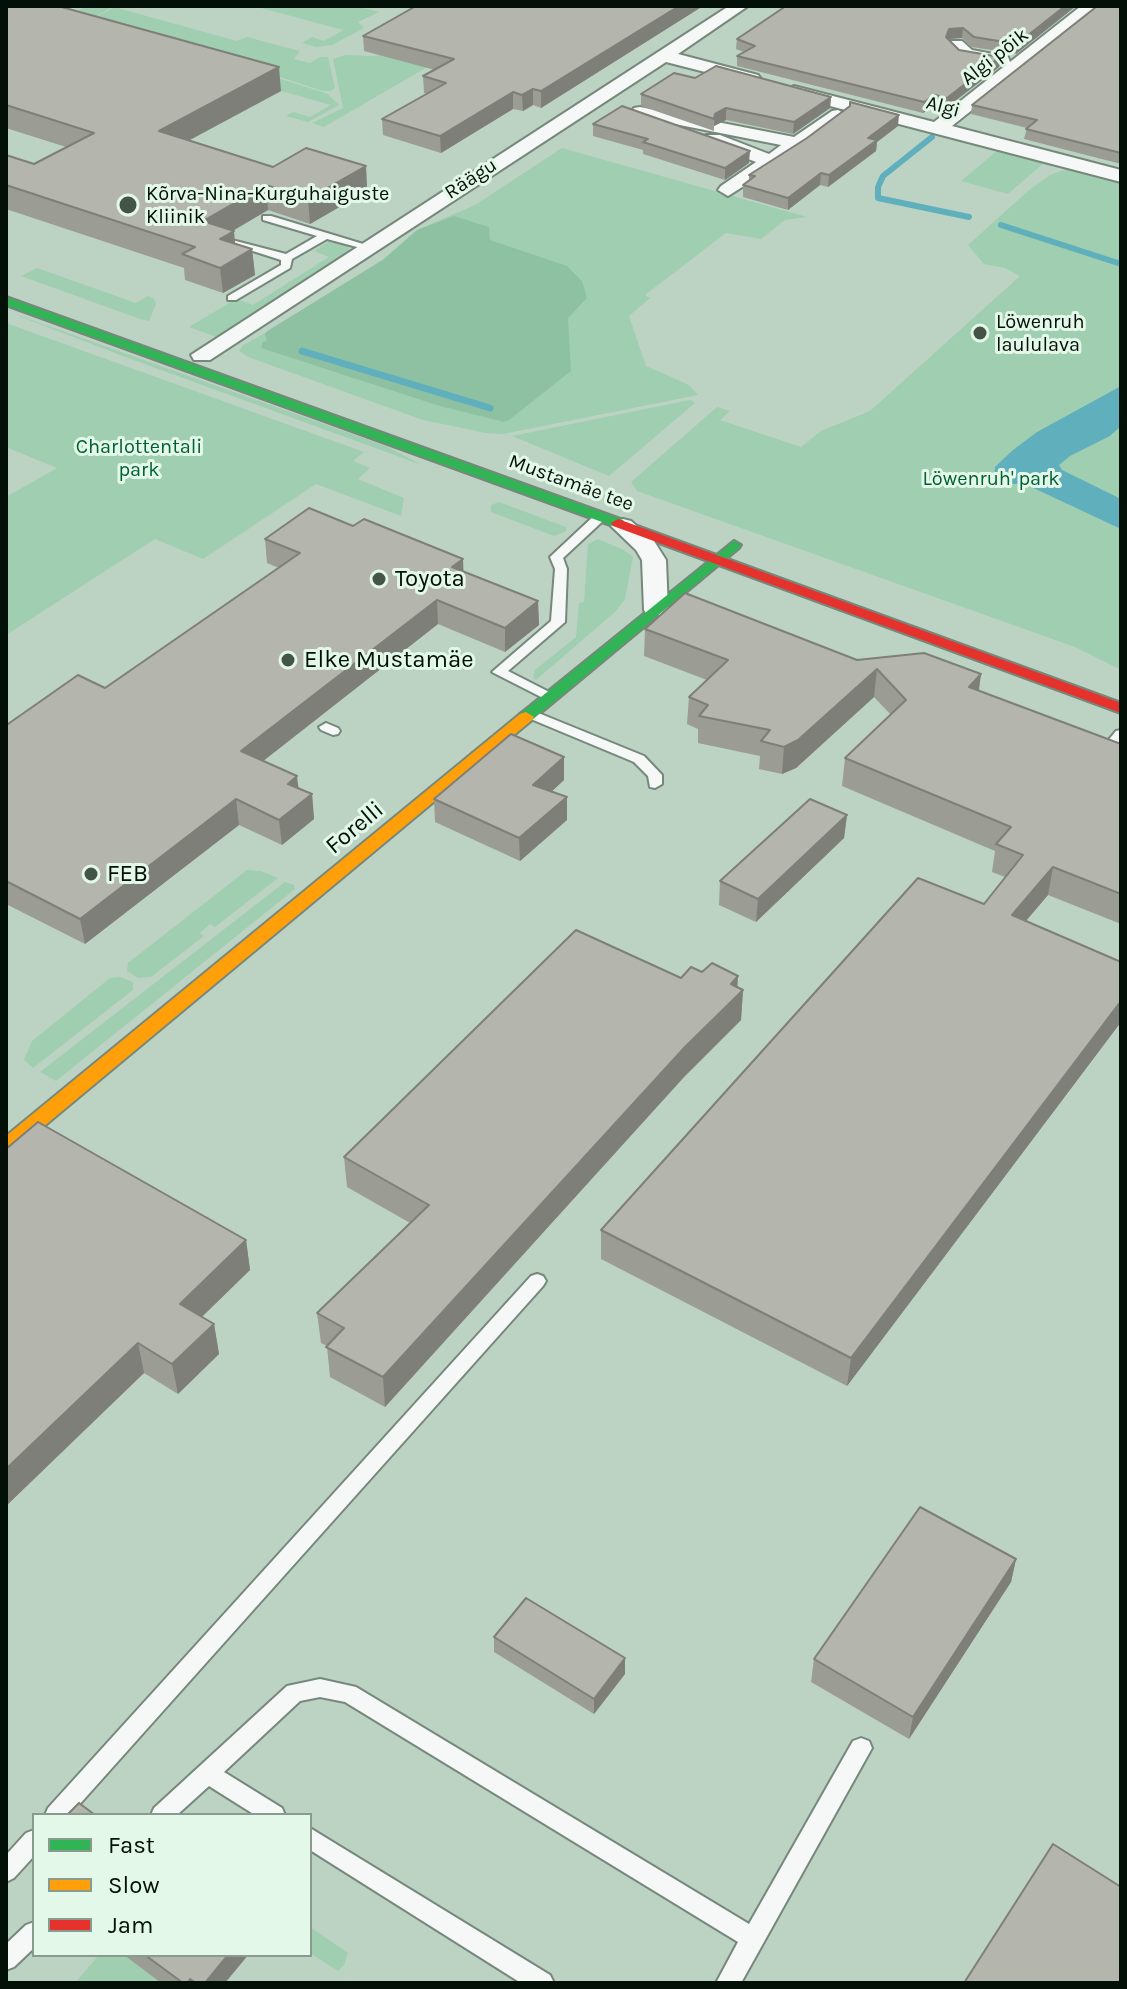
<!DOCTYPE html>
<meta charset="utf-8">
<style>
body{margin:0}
#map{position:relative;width:1127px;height:1989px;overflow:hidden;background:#bcd3c4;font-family:Karla,sans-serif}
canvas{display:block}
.frame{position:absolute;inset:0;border:8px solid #031007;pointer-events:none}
.legend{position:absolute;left:32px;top:1813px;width:280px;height:144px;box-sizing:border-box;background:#e3f8e9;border:2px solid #899b8f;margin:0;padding:10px 14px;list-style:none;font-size:24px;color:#031007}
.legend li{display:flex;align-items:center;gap:16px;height:40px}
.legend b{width:40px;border:2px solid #899b8f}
</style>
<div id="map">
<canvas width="1127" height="1989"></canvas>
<div class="frame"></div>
<ul class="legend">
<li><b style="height:10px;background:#30b455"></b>Fast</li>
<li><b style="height:10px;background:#ff9f0a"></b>Slow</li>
<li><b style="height:10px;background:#e5322d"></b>Jam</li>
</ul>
</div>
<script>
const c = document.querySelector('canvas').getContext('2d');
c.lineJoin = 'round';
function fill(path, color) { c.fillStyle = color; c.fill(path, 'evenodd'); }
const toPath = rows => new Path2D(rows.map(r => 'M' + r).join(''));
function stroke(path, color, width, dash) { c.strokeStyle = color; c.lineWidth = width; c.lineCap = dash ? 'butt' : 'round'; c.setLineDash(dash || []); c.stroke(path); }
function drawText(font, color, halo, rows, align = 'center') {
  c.font = font + ' Karla,sans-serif'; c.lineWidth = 6; c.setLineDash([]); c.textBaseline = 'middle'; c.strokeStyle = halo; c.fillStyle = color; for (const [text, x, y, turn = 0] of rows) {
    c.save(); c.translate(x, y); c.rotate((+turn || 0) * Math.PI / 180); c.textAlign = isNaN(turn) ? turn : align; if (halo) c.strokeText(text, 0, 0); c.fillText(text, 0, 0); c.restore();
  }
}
fill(toPath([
 [88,6,113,6,93,19,328,94,339,105,308,122,286,116,293,112,310,117,331,105,48,25],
 [254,6,355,6,379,12,358,22,364,28,332,45,316,47,302,43,312,37,324,41,343,30],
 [114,7,237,41,247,37,300,51,294,59,310,63,320,57,328,57,335,88,331,91,323,91,97,17],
 [474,40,324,127,312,123,343,108,333,59,345,55,374,56],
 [562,148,807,217,785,220,761,239,726,233,645,295,650,298,629,316,646,366,689,385,698,395,503,434,486,433,423,420,248,357,239,351,243,345,288,321,384,259,417,230,475,205],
 [998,150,1045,162,1008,194,961,181],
 [1070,168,1121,179,1121,670,1075,647,637,491,631,482,717,407,730,411,720,420,801,447,821,431,870,411,1020,276,1005,268,984,264,968,245,1028,191,1050,175],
 [328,242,347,245,350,250,219,338,189,327,236,299,253,305,329,257,314,251],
 [37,268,136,303,148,296,154,299,156,304,149,321,140,319,21,276],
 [6,311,386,446,422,465,128,358],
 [6,323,364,452,353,461,370,468,358,479,404,498,401,516,316,484,203,559,155,539,6,635,6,497,57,468,6,447],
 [690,400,695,403,609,476,512,436],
 [499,502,566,527,566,531,554,536,491,512,491,505],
 [598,539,624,550,633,557,625,599,615,612,536,680,533,677,535,670,576,637,579,603,584,602,588,544],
 [247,870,261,871,278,878,215,927,210,924,200,933,204,936,151,977,138,978,127,971,128,963],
 [285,882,294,885,295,889,56,1081,40,1072],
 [120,977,133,982,133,990,33,1068,24,1060,32,1041,110,978],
 [310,1927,348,1953,344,1965,338,1971,310,1953],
 [99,1955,124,1955,161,1983,75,1983]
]), '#a0ceb1');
fill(toPath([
 [454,216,489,227,490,240,567,266,582,281,587,298,568,318,571,371,509,420,504,422,440,406,261,348,263,342,267,341,265,333,269,330,384,259,417,230]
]), '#8ec1a2');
fill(toPath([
 [1121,386,1121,426,1110,436,1070,456,1059,465,1062,470,1121,499,1121,529,1025,484,1001,484,994,481,995,467,1013,450,1037,432]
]), '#5fb0bc');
stroke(toPath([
 [932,137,883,176,878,187,878,198,969,217],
 [1001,225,1121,264]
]), '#5fb0bc', 6);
stroke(toPath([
 [302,351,490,408]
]), '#5fb0bc', 7);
const lane = toPath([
 [263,216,271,216,373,247,368,250,327,239,292,259,290,268,236,300,228,300,228,296,281,265,281,260,228,243,228,239,286,254,317,236,263,220,263,216],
 [600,513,606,517,604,520,563,558,567,569,565,622,508,671,559,697,552,701,547,700,492,672,551,621,555,569,550,557,596,514,600,513],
 [531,710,644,756,662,775,662,784,655,788,650,787,648,776,634,762,526,717,524,714,531,710],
 [326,723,338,728,340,731,338,734,333,735,321,730,319,727,326,723],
 [1121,730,1121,743,1111,755,1101,755,1099,752,1101,749,1116,731,1121,730],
 [537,1274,543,1276,546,1281,543,1286,70,1815,45,1815,48,1808,531,1276,537,1274],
 [320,1679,356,1687,749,1924,853,1741,861,1738,869,1741,872,1748,741,1983,716,1983,738,1942,345,1702,320,1697,300,1701,224,1772,282,1808,285,1815,255,1815,209,1786,177,1815,151,1815,154,1808,287,1686,320,1679],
 [310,1828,550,1975,554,1983,521,1983,310,1850,310,1828],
 [34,1830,34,1856,14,1878,6,1882,6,1855,26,1833,34,1830],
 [34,1922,34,1948,14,1967,6,1970,6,1944,26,1925,34,1922]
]);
const street = toPath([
 [729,6,748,6,678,54,758,75,761,79,758,83,752,84,666,62,210,360,194,360,191,355,729,6],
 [1081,6,1121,6,1121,12,1093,13,952,126,1121,170,1121,182,788,95,785,91,794,86,934,122,1006,65,960,58,947,45,950,41,962,41,972,50,1008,57,1010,62,1081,6],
 [640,107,794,137,832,111,838,110,847,115,805,147,728,196,718,190,721,186,756,162,706,143,704,139,706,135,720,135,769,154,781,145,634,116,631,112,634,108,640,107],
 [623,519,631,521,654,541,666,560,668,610,665,615,647,615,644,610,642,560,636,550,611,526,615,521,623,519]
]);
const fast = toPath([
 [6,297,623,520,625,523,623,526,613,526,6,305,6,297],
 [734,541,741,545,739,548,532,720,520,720,518,717,520,714,734,541]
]);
const slow = toPath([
 [526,712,534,717,532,720,13,1152,6,1154,6,1136,520,714,526,712]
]);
const jam = toPath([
 [618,519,1121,703,1121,713,613,526,611,523,618,519]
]);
stroke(lane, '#76887c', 4);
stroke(street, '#76887c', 4);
stroke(fast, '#76887c', 4);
stroke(slow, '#76887c', 4);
stroke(jam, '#76887c', 4);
fill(lane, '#f5f8f6');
fill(street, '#f5f8f6');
fill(fast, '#30b455');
fill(slow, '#ff9f0a');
fill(jam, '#e5322d');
fill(toPath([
 [6,6,281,91,189,140,273,167,366,166,367,191,310,224,268,210,233,231,235,244,252,249,255,275,223,293,185,280,184,268,6,209,6,155,34,164,66,147,6,128],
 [703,6,541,108,533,105,523,111,513,109,441,153,383,135,382,119,427,94,424,93,423,76,435,70,364,51,363,36],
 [786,6,1076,6,1016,54,972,47,962,38,948,39,959,50,999,67,946,108,934,105,923,113,737,66,737,56,744,52,736,49,737,39],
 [1121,6,1121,164,1024,139,1027,128,971,114,972,105],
 [695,78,831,97,830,108,793,134,726,120,714,126,714,131,641,106,641,94],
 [593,124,749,163,725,180,643,154,643,150,593,136],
 [898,126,877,142,876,151,828,187,820,185,788,210,743,197,743,185,749,181,749,175],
 [265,539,464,571,538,601,539,625,505,652,438,624,263,761,298,788,312,794,314,819,282,845,239,825,85,944,6,904,6,723,8,724,105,688,279,568,267,563],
 [645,629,857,660,981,674,979,691,1121,744,1121,924,1048,895,1026,921,1121,962,1121,1022,847,1386,601,1259,601,1230,984,904,1005,877,992,872,995,851,842,786,845,758,891,715,874,697,796,768,782,774,759,769,760,756,698,743,698,729,687,724,689,697,707,680,644,656],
 [564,780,551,792,567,797,567,820,520,861,435,822,434,799],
 [847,815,844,838,756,922,719,905,720,881],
 [681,978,738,987,743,990,741,1020,684,1077,385,1407,330,1377,327,1346,321,1343,317,1313,410,1223,347,1187,344,1157],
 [6,1149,246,1240,250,1270,202,1317,214,1324,219,1354,178,1394,144,1373,6,1506],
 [1016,1559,1011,1582,909,1739,811,1682,814,1659],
 [494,1637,625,1658,625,1674,594,1714,494,1652],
 [124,1955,248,1955,225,1983,161,1983]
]), '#9b9c94');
fill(toPath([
 [679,6,703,6,541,108,541,91],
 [1065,6,1076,6,1016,54,1017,44],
 [963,28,962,38,948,39,946,37,949,29],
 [1000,57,999,67,946,108,947,98],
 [279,67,281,91,162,155,159,131],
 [533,89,533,105,523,111,522,95],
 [513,92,513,109,441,153,440,136],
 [935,95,934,105,923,113,924,102],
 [831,97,830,108,793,134,794,122],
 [726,108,726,120,714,126,715,114],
 [899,115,898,126,877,142,876,151,828,187,829,175,868,138],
 [750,151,749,163,725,180,725,168],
 [366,166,367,191,310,224,308,199],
 [821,173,820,185,788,210,788,198],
 [266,185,268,210,206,246,203,221],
 [234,231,236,256,220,239],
 [252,249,255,275,223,293,220,268],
 [463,559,464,583,452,567],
 [437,600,438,624,244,776,241,751],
 [538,601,539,625,505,652,505,628],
 [877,669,874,697,796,768,782,774,784,747],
 [981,674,977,701,969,687],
 [564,757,564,780,534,808,533,785],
 [297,776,300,801,288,784],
 [312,794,314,819,282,845,279,820],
 [567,797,567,820,520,861,519,838],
 [236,799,239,825,85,944,80,919],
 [847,815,844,838,756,922,758,899],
 [1053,867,1048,895,1007,943,1012,915],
 [738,976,737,995,743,990,741,1020,684,1077,385,1407,383,1377],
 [1121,1001,1121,1022,847,1386,851,1358],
 [246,1240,250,1270,185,1333,180,1304],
 [214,1324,219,1354,178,1394,172,1364],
 [138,1343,144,1373,6,1506,6,1469],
 [1016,1559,1011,1582,909,1739,913,1717],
 [625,1658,625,1674,594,1714,594,1699],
 [228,1955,248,1955,225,1983,205,1983]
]), '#7e7f78');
const building = toPath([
 [6,6,58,6,279,67,159,131,273,167,306,148,366,166,308,199,266,185,203,221,234,231,220,239,252,249,220,268,182,254,195,247,6,185,6,155,34,164,94,133,6,105,6,6],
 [416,6,679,6,541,91,533,89,522,95,513,92,440,136,382,119,446,83,423,76,454,59,363,36,416,6],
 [786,6,1065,6,1017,44,974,37,963,28,949,29,946,37,959,50,1000,57,947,98,935,95,924,102,737,56,755,46,737,39,786,6],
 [1121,6,1121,153,1026,129,1037,120,972,105,1096,7,1121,6],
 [716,66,831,97,794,122,726,108,715,114,714,119,641,94,674,73,695,78,716,66],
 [850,102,899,115,868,138,877,140,829,175,821,173,788,198,743,185,755,176,749,175,807,138,850,106,850,102],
 [622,106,750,151,725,168,643,142,648,139,593,124,622,106],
 [309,508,353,526,364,519,463,559,452,567,538,601,505,628,437,600,241,751,297,776,288,784,312,794,279,820,236,799,80,919,6,881,6,723,8,724,78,675,105,688,300,553,265,539,309,508],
 [685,593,857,660,924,653,981,674,969,687,1121,744,1121,894,1053,867,1012,915,1121,962,1121,1001,851,1358,601,1230,918,878,984,904,1023,855,996,844,1011,827,845,758,906,700,877,669,798,740,784,747,761,741,770,730,699,716,708,705,689,697,728,660,645,629,685,593],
 [511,734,564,757,533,785,567,797,519,838,434,799,511,734],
 [810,799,847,815,758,899,720,881,810,799],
 [576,930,681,978,691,967,702,972,712,963,738,976,731,984,743,990,685,1047,383,1377,326,1347,344,1328,317,1313,429,1205,344,1157,576,930],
 [38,1122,246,1240,180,1304,214,1324,172,1364,138,1343,6,1469,6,1149,38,1122],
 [920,1507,1016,1559,913,1717,814,1659,920,1507],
 [526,1598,625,1658,594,1699,494,1637,526,1598],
 [79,1803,95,1815,67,1815,79,1803],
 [1053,1844,1121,1887,1121,1983,964,1983,1053,1844],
 [145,1955,228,1955,205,1983,196,1983,190,1979,188,1983,183,1983,145,1955]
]);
fill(building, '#b4b5ac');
stroke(building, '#7e7f78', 2);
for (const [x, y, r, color] of [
 [128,205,10,"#445449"],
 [980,333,8,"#445449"],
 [379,579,8,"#445449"],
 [288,660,8,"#445449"],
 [91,874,8,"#445449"]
]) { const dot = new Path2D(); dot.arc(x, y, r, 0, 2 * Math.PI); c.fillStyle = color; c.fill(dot); stroke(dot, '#e3f8e9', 3); }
drawText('20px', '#031007', '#e3f8e9', [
 ["Algi põik",995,57,-38],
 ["Algi",943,107,15],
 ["Räägu",471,179,-33],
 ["Mustamäe tee",571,483,20]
]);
drawText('20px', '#031007', '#e3f8e9', [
 ["Kõrva-Nina-Kurguhaiguste",146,194],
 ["Kliinik",146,217],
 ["Löwenruh",996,322],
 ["laululava",996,345]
], 'left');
drawText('20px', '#005f35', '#e3f8e9', [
 ["Charlottentali",139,447],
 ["park",139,470],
 ["Löwenruh' park",991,479]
]);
drawText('24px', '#031007', '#e3f8e9', [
 ["Toyota",395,579],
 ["Elke Mustamäe",304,660],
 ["FEB",107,874]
], 'left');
drawText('24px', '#031007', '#e3f8e9', [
 ["Forelli",355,828,-40]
]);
</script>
